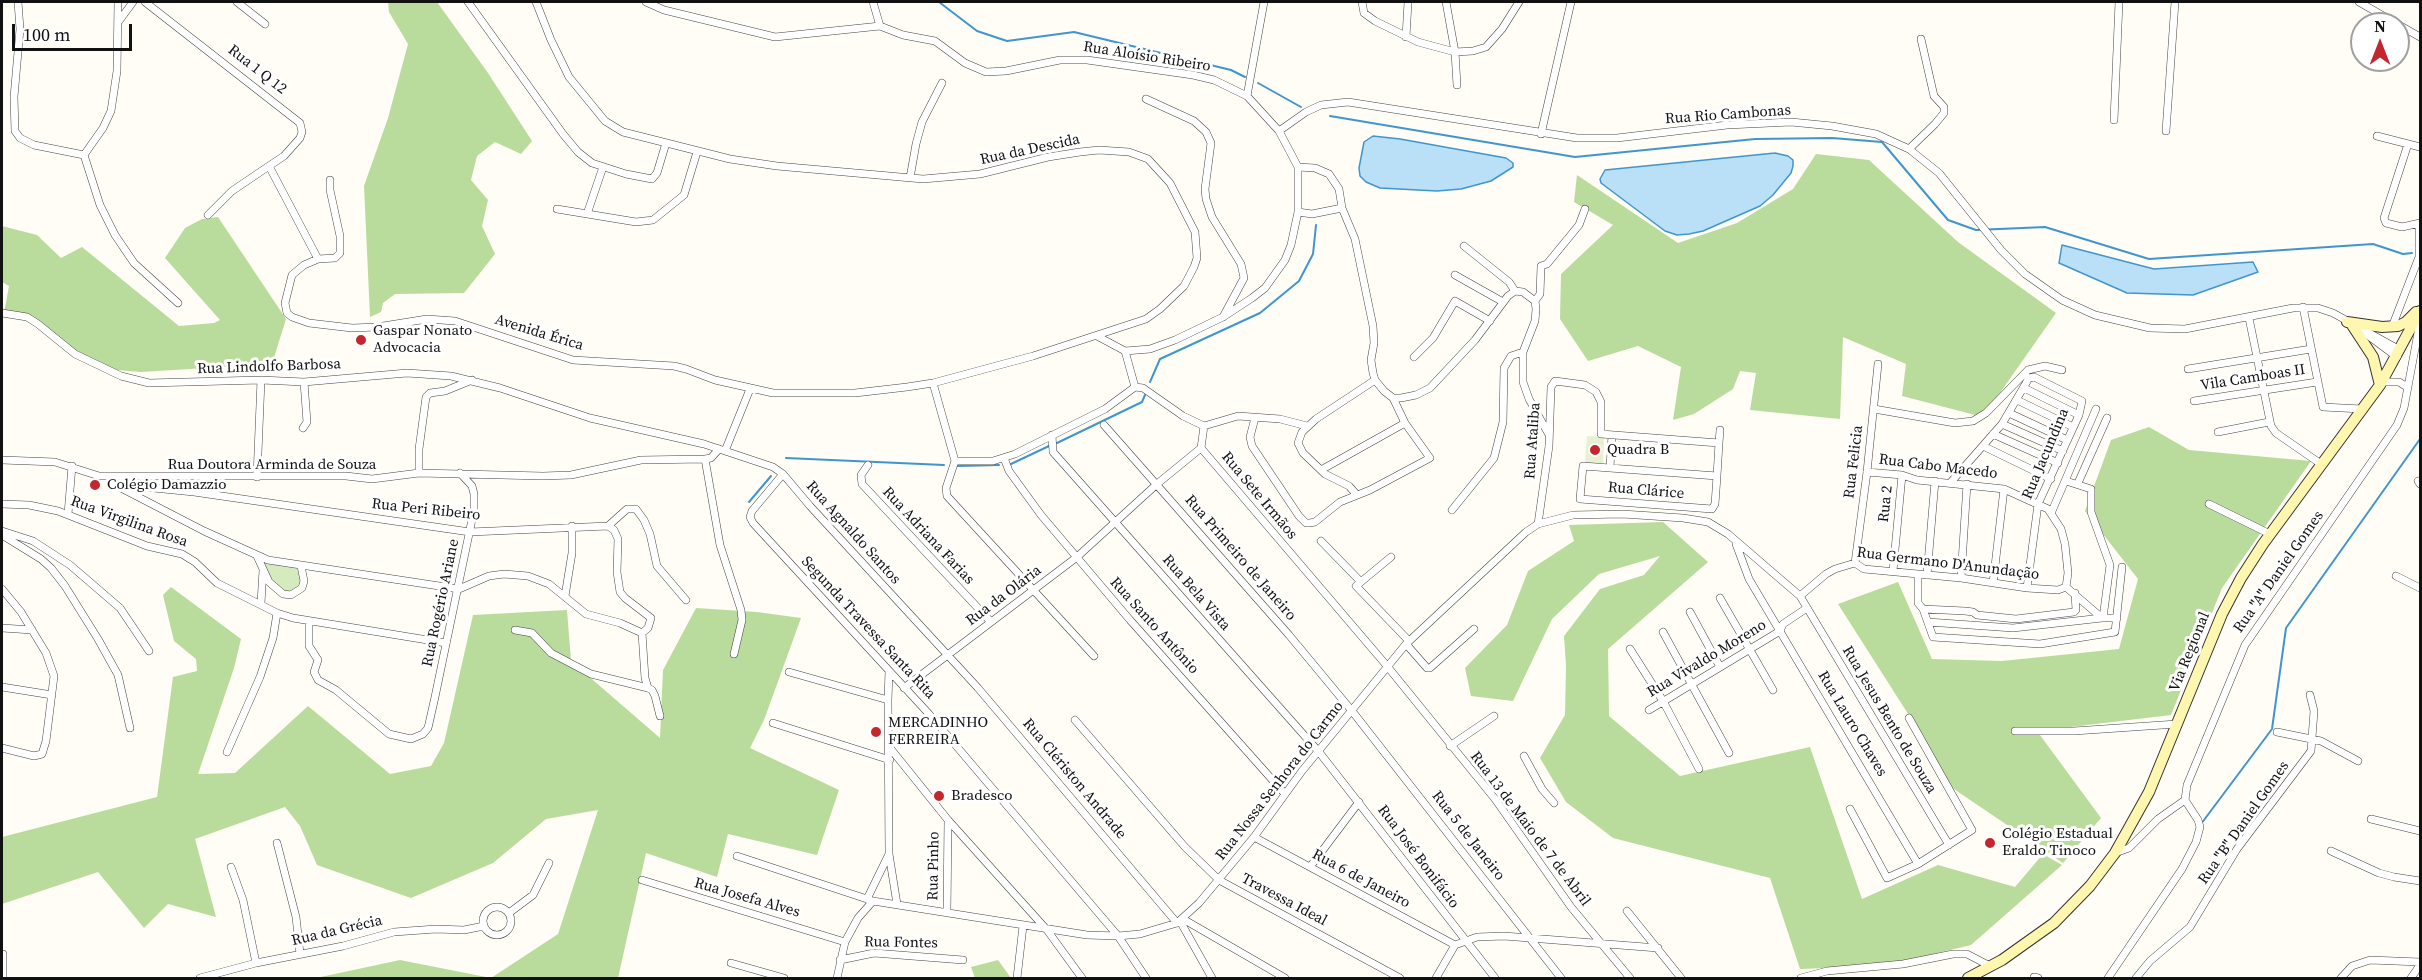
<!DOCTYPE html>
<meta charset="utf-8">
<style>
body{margin:0}
#map{position:relative;width:2422px;height:980px;overflow:hidden;background:#fffdf5;font-family:"Source Serif 4",serif}
canvas{display:block}
.frame{position:absolute;inset:0;border:3px solid #111;pointer-events:none}
.north{position:absolute;left:2350px;top:12px;width:60px;height:60px;box-sizing:border-box;background:#fff;border:2px solid #a0a0a0;border-radius:50%;rotate:0deg;font-size:16px;font-weight:700;line-height:24px;text-align:center;color:#111}
.north::after{content:'';display:block;margin:auto;width:21px;height:27px;background:#c4262e;clip-path:polygon(50% 0,100% 100%,50% 72%,0 100%)}
.scale{position:absolute;left:12px;top:24px;width:120px;height:27px;box-sizing:border-box;border:3px solid #111;border-top:0;padding-left:8px;font-size:18px;line-height:21px;white-space:nowrap;color:#111;-webkit-text-stroke:4px #fff;paint-order:stroke}
</style>
<div id="map">
<canvas width="2422" height="980"></canvas>
<div class="frame"></div>
<div class="north">N</div>
<div class="scale">100 m</div>
</div>
<script>
const c = document.querySelector('canvas').getContext('2d');
c.lineJoin = 'round';
function fill(path, color) { c.fillStyle = color; c.fill(path, 'evenodd'); }
const toPath = rows => new Path2D(rows.map(r => 'M' + r).join(''));
function stroke(path, color, width, dash) { c.strokeStyle = color; c.lineWidth = width; c.lineCap = dash ? 'butt' : 'round'; c.setLineDash(dash || []); c.stroke(path); }
function drawText(font, color, halo, rows, align = 'center') {
  c.font = font + ' "Source Serif 4",serif'; c.lineWidth = 6; c.setLineDash([]); c.textBaseline = 'middle'; c.strokeStyle = halo; c.fillStyle = color; for (const [text, x, y, turn = 0] of rows) {
    c.save(); c.translate(x, y); c.rotate((+turn || 0) * Math.PI / 180); c.textAlign = isNaN(turn) ? turn : align; if (halo) c.strokeText(text, 0, 0); c.fillText(text, 0, 0); c.restore();
  }
}
fill(toPath([
 [262,562,298,568,301,581,297,591,286,592,274,585]
]), '#d5ebbd');
fill(toPath([
 [388,2,437,2,488,73,532,141,521,154,495,142,477,156,471,180,488,200,482,226,495,254,464,293,395,294,383,303,381,312,370,317,364,186,388,118,408,44,389,12],
 [1816,154,1869,160,1958,242,2056,313,1983,417,1902,396,1906,364,1843,337,1840,419,1750,410,1756,373,1740,371,1733,389,1694,414,1673,420,1681,367,1638,346,1588,361,1560,319,1561,274,1613,225,1574,202,1577,175,1678,243,1737,223,1793,189],
 [218,217,286,319,272,364,141,372,116,370,62,345,33,321,4,313,9,286,2,282,2,226,37,235,61,258,82,247,179,326,214,323,220,320,165,258,185,228,202,219],
 [2149,427,2189,450,2311,461,2222,588,2171,715,2037,731,2101,818,2063,863,1951,787,1910,717,1838,604,1898,582,1932,659,2002,661,2119,649,2138,579,2085,511,2111,440],
 [1663,522,1708,562,1608,649,1609,716,1680,776,1810,747,1862,899,1938,865,2015,887,2043,854,2062,865,1971,945,1883,966,1800,969,1770,878,1613,838,1566,802,1540,758,1565,715,1566,666,1564,636,1600,589,1644,575,1660,556,1599,574,1552,619,1513,701,1471,696,1465,668,1507,625,1528,571,1574,541,1569,525],
 [171,587,241,639,234,668,198,774,235,773,308,706,390,774,431,766,444,743,473,615,567,610,571,661,660,738,663,670,696,608,757,612,801,618,764,720,750,748,839,790,817,855,728,834,717,877,646,853,618,978,316,978,400,960,491,978,558,934,598,810,546,819,493,863,411,898,317,865,300,826,285,807,195,839,216,917,168,904,144,928,98,872,2,904,2,837,157,797,173,677,197,671,196,659,174,641,163,595],
 [998,960,1011,978,975,978,971,967]
]), '#b9dc9c');
fill(toPath([
 [1587,436,1604,437,1603,463,1585,463]
]), '#e6f2cf');
const water = toPath([
 [1373,136,1400,139,1506,158,1513,163,1513,167,1491,181,1461,189,1437,191,1380,188,1366,182,1360,176,1359,168,1364,142,1373,136],
 [1775,153,1788,156,1793,160,1793,166,1791,173,1773,195,1760,206,1703,231,1689,234,1677,235,1665,231,1601,183,1600,179,1605,170,1775,153],
 [2062,245,2154,269,2253,262,2258,272,2193,295,2127,293,2059,263,2062,245]
]);
fill(water, '#b9e0f7');
stroke(water, '#3f96cf', 1.5);
stroke(toPath([
 [939,2,977,31,1007,41,1074,32,1231,70,1245,77],
 [1258,83,1301,107],
 [1330,116,1575,157,1755,139,1832,138,1882,142,1948,220,1976,230,2045,227,2149,259,2373,244,2403,254,2412,253],
 [1150,382,1160,359,1260,313,1299,281,1313,254,1316,225],
 [1057,443,1142,402,1145,395],
 [786,458,944,465],
 [1011,464,1049,446],
 [958,466,999,465],
 [749,502,771,476],
 [2201,824,2272,729,2286,628,2420,439]
]), '#3f96cf', 2);
const street = toPath([
 [18,2,20,29,14,97,15,131,20,138,34,145,84,155,103,128,111,111,117,71,118,2],
 [145,2,300,123,302,132,300,138,284,156,269,166,318,259],
 [237,2,265,24],
 [468,2,563,134,578,152,592,163,626,174,652,179,657,173,666,143],
 [646,2,664,10,775,37,880,26,903,35,935,41,965,63,986,72,1006,71,1060,60,1087,60,1193,75,1214,80,1247,96,1279,131,1298,167,1298,212,1291,245,1285,260,1265,288,1252,298,1223,317,1175,340,1150,349,1125,351,1097,336],
 [873,2,880,26],
 [1362,2,1364,13,1375,21,1418,42,1455,52,1473,51,1486,47,1502,29,1519,2],
 [1446,2,1455,52,1457,85],
 [2359,2,2420,37],
 [119,21,133,2],
 [1406,37,1408,2],
 [1247,96,1264,2],
 [1146,99,1194,121,1206,132,1211,143,1205,189,1206,199,1212,217,1241,264,1244,278,1223,317],
 [2114,120,2119,2],
 [1279,131,1306,112,1321,105,1348,102,1577,138,1617,138,1727,125,1791,122,1832,126,1876,134,1909,149,1939,173,2001,250,2025,274,2062,300,2095,315,2150,328,2185,329,2293,308,2318,308,2333,313,2400,350],
 [2166,131,2175,2],
 [1541,134,1571,2],
 [2377,136,2420,147],
 [2408,144,2384,218,2386,223,2402,227,2420,223],
 [1909,149,1935,124,1944,113,1944,107,1934,96,1921,39],
 [84,155,100,205,115,235,134,263,178,303],
 [1298,167,1315,168,1329,174,1339,189,1342,208,1355,239,1373,326,1374,343,1371,360,1373,373,1375,380,1384,391,1393,398,1401,398,1416,395,1430,388,1475,340,1508,296,1515,291,1523,292,1535,301,1536,309,1535,321,1523,352,1523,382,1529,399,1548,433],
 [910,178,916,144,922,122,942,83],
 [330,180,330,190,340,236,340,253,335,258,318,259,304,265,292,275,285,303,287,313,292,317,309,323,352,328,377,327,427,319,455,321,573,360,674,366,686,369,715,380,773,393,855,393,907,387,933,383,1033,356,1146,319,1160,309,1184,286,1194,267,1197,258,1195,232,1170,183,1148,159,1129,152,1099,150,1080,152,1048,157,980,174,923,179,777,166,730,159,623,132,605,121,569,77,551,40,536,2],
 [557,209,636,222,653,220,684,195,697,152],
 [1298,212,1312,214,1342,208],
 [587,214,603,167],
 [208,215,232,191,269,166],
 [1464,246,1509,282,1515,291],
 [1455,275,1503,302],
 [1535,301,1540,294,1541,266,1547,264,1579,225,1585,209],
 [2303,307,2323,407,2362,409],
 [2,313,27,317,38,324,75,354,121,376,149,383,261,380,304,382,407,373,451,376,500,388,590,418,704,444,773,467,783,474,810,506,978,688,1177,923],
 [2249,318,2271,426,2276,433,2321,464],
 [2392,327,2419,257,2419,224],
 [2366,334,2397,357],
 [1125,351,1135,387],
 [1414,357,1433,338,1455,301,1490,321],
 [2188,369,2311,349],
 [2382,382,2399,382,2407,387],
 [933,383,955,461],
 [1135,387,1143,388,1183,416,1204,426],
 [2024,388,2079,415],
 [2017,400,2073,427],
 [2194,401,2317,382],
 [1874,409,1955,423,1973,421,1986,413,2028,370,2045,366,2062,370],
 [2009,413,2067,440],
 [1255,418,1250,437,1252,446,1299,516,1306,523,1310,523,1315,522,1340,502,1370,490,1430,458,1405,423,1393,398],
 [2002,424,2063,451],
 [1104,425,1289,635,1352,711,1561,978],
 [1204,426,1201,448,1387,666,1495,799,1571,907,1630,978],
 [1204,426,1238,416,1280,419,1307,426],
 [303,428,307,422,304,382],
 [2218,432,2269,422],
 [1993,434,2058,463],
 [1052,435,1053,452,1319,752,1495,978],
 [1983,446,2051,479],
 [725,451,750,389],
 [1004,458,1009,471,1041,515,1130,620,1285,794],
 [705,459,720,545,741,610,742,620,734,654],
 [2,460,55,462,99,476,346,476,372,479,419,473,543,476,571,475,641,460,705,459,711,458,719,449],
 [955,461,946,488,947,496,1094,656],
 [955,461,993,461,1015,454,1105,409,1135,387],
 [868,465,861,475,862,484,991,622],
 [1610,467,1612,435],
 [1321,470,1405,423],
 [1867,472,1902,475,1917,480,2004,489,2048,509,2061,529,2065,544,2068,573,2066,587],
 [419,473,419,449,426,397,430,393,445,391,472,380],
 [783,474,752,511,750,517,753,523,929,714,1118,936,1146,978],
 [1717,476,1583,466,1580,499,1712,509,1715,504,1717,476,1719,443,1720,430],
 [257,477,261,380],
 [2066,481,2091,489,2091,512,2110,565,2103,618],
 [2418,481,2420,484],
 [1951,482,2002,424,2029,378,2034,377,2082,401,2079,415,2038,504,2027,588],
 [2078,483,2107,418],
 [113,484,194,492,470,532,608,526,614,530,618,539,617,572,620,592,625,598,651,618,648,628,642,633],
 [117,486,204,531,268,560,459,589,489,576,504,574,528,576,549,584,586,614,620,623,642,633],
 [1357,495,1349,486,1325,474,1303,453,1298,443,1302,432,1316,419,1375,380],
 [2,504,29,505,58,511,147,546,182,554,195,562,217,583,277,613,293,618,446,643],
 [2209,504,2270,534],
 [1452,510,1494,458,1503,422,1504,368,1511,356,1523,352],
 [2052,511,2096,409],
 [68,514,72,466],
 [1538,524,1549,446,1551,387,1555,381,1585,385,1596,392,1601,402,1601,434,1719,443],
 [608,526,627,509,636,509,644,520,650,534,657,566,686,600],
 [2,531,33,541,70,565,120,608,149,651],
 [2,535,41,559,51,568,65,586,98,639,118,675,130,728],
 [1321,541,1360,581],
 [1736,544,1749,579,1918,864],
 [257,556,269,582,283,594,291,595,302,588,304,581,301,566],
 [1391,557,1356,586,1409,641],
 [1855,563,1867,472,1878,364],
 [1893,571,1902,475],
 [1918,574,1918,603,1923,609,1933,637,2040,644,2115,632,2122,567],
 [1927,575,1935,481],
 [2396,576,2420,588],
 [1961,578,1967,484],
 [1993,583,2004,489],
 [2066,587,2102,618,2117,618],
 [2,589,21,612,46,653,54,676,46,741,42,754,34,756,2,748],
 [565,596,572,553,572,526],
 [1800,596,1826,574,1835,569,1855,563,1864,569,1961,578,2027,588,2058,590,2066,587],
 [1720,598,1773,690],
 [261,603,263,570],
 [1923,609,1965,611,1973,612,1977,615,2016,619,2074,612,2076,610,2075,593],
 [1690,612,1720,667],
 [309,622,309,646,318,660,314,672,318,680,336,690,389,734,411,739,423,734,428,728,435,697,474,510,474,494,472,486,460,473],
 [1928,622,2013,628,2102,618],
 [2,628,32,630],
 [515,630,532,633,551,653,591,674,648,688],
 [1663,632,1729,753],
 [642,633,645,678,648,688,652,690,655,696,660,716],
 [1406,644,1427,668,1430,668,1474,629],
 [1630,649,1663,701,1699,769],
 [789,672,888,700,889,671],
 [2,687,52,695],
 [904,688,1077,557,1157,484,1201,448],
 [888,700,889,854,897,904],
 [1649,710,1780,631,1783,624,1807,608],
 [1075,720,1185,847,1219,880,1400,978],
 [773,723,890,760],
 [2015,731,2074,731,2177,724],
 [2277,732,2321,741,2358,761],
 [1450,746,1494,716],
 [890,748,948,820,1047,930,1082,978],
 [227,752,260,677,273,638,277,613],
 [1524,756,1542,789,1554,803],
 [1850,809,1887,878,1918,864,1972,830,1909,718],
 [2371,819,2420,831],
 [1254,837,1455,945],
 [277,843,296,917,300,954],
 [2331,851,2379,873,2394,877,2420,881],
 [2115,853,2129,848,2158,819,2185,800,2187,785,2245,645,2397,425,2404,408,2420,322],
 [737,856,873,901],
 [231,867,243,900,256,963],
 [1310,867,1359,802],
 [642,880,845,942],
 [867,899,889,854],
 '483 921a14 14 0 1 1 28 0a14 14 0 1 1-28 0Z',
 [1627,911,1681,978],
 [947,912,948,820],
 [509,913,533,895,549,863],
 [1183,919,1285,978],
 [1180,921,1212,978],
 [3,954,3,978],
 [840,960,874,953,963,960],
 [731,963,784,978],
 [2034,977,2038,978],
 [200,978,256,963,343,946,394,932,436,929,464,930,484,926],
 [837,978,845,942,858,918,873,901,1087,935,1118,936,1140,934,1177,923,1199,903,1254,837,1302,771,1406,644,1526,532,1538,524,1573,515,1622,514,1683,518,1708,522,1728,534,1800,596,1949,845],
 [1017,978,1023,926],
 [1436,978,1455,945,1477,937,1504,936,1658,948],
 [1801,978,1827,971,1903,964,1953,954,1967,954,1990,966],
 [2108,978,2182,869,2196,842,2200,827,2198,820,2185,800],
 [2136,978,2150,961,2190,927,2237,849,2311,751,2314,711,2310,695],
 [2341,978,2352,966,2370,960,2420,962],
 [2411,978,2420,965]
]);
const secondary = toPath([
 [2347,322,2382,327,2398,326,2406,322,2416,312],
 [2352,325,2373,357,2380,385],
 [1968,978,2002,960,2054,923,2090,886,2115,853,2149,792,2222,614,2241,578,2263,544,2380,385,2420,311]
]);
stroke(street, '#444', 8);
stroke(secondary, '#333', 12);
stroke(street, '#fff', 7);
stroke(secondary, '#fff6b0', 10);
for (const [x, y, r, color] of [
 [361,340,6,"#c4262e"],
 [1595,450,6,"#c4262e"],
 [95,485,6,"#c4262e"],
 [876,732,6,"#c4262e"],
 [939,796,6,"#c4262e"],
 [1990,843,6,"#c4262e"]
]) { const dot = new Path2D(); dot.arc(x, y, r, 0, 2 * Math.PI); c.fillStyle = color; c.fill(dot); stroke(dot, '#fff', 2); }
drawText('15px', '#111', '#fff', [
 ["Rua Aloísio Ribeiro",1147,57,9],
 ["Rua 1 Q 12",257,70,38],
 ["Rua Rio Cambonas",1728,115,-4],
 ["Rua da Descida",1030,150,-12],
 ["Avenida Érica",539,333,17],
 ["Rua Lindolfo Barbosa",269,367,-2],
 ["Vila Camboas II",2253,378,-9],
 ["Rua Ataliba",1533,441,-86],
 ["Rua Jacundina",2046,454,-67],
 ["Rua Felicia",1854,462,-83],
 ["Rua Doutora Arminda de Souza",272,465],
 ["Rua Cabo Macedo",1938,467,7],
 ["Rua Clárice",1646,491,5],
 ["Rua Sete Irmãos",1259,496,50],
 ["Rua 2",1886,504,-84],
 ["Rua Peri Ribeiro",426,510,6],
 ["Rua Virgilina Rosa",129,522,20],
 ["Rua Agnaldo Santos",853,533,48],
 ["Rua Adriana Farias",928,536,47],
 ["Rua Primeiro de Janeiro",1240,558,49],
 ["Rua Germano D'Anundação",1948,564,7],
 ["Rua \"A\" Daniel Gomes",2279,572,-55],
 ["Rua Bela Vista",1196,593,49],
 ["Rua da Olária",1004,596,-37],
 ["Rua Rogério Ariane",441,603,-78],
 ["Rua Santo Antônio",1154,626,48],
 ["Segunda Travessa Santa Rita",868,628,47],
 ["Via Regional",2190,652,-68],
 ["Rua Vivaldo Moreno",1707,659,-31],
 ["Rua Jesus Bento de Souza",1889,720,59],
 ["Rua Lauro Chaves",1852,724,59],
 ["Rua Clériston Andrade",1074,779,50],
 ["Rua Nossa Senhora do Carmo",1280,781,-52],
 ["Rua \"B\" Daniel Gomes",2244,823,-55],
 ["Rua 13 de Maio de 7 de Abril",1530,829,53],
 ["Rua 5 de Janeiro",1468,836,52],
 ["Rua José Bonifácio",1418,857,53],
 ["Rua Pinho",934,866,-89],
 ["Rua 6 de Janeiro",1361,879,28],
 ["Rua Josefa Alves",747,898,16],
 ["Travessa Ideal",1284,900,28],
 ["Rua da Grécia",337,931,-13],
 ["Rua Fontes",901,943,1]
]);
drawText('15px', '#111', '#fff', [
 ["Gaspar Nonato",373,331],
 ["Advocacia",373,348],
 ["Quadra B",1607,450],
 ["Colégio Damazzio",107,485],
 ["MERCADINHO",888,723],
 ["FERREIRA",888,740],
 ["Bradesco",951,796],
 ["Colégio Estadual",2002,834],
 ["Eraldo Tinoco",2002,851]
], 'left');
</script>
